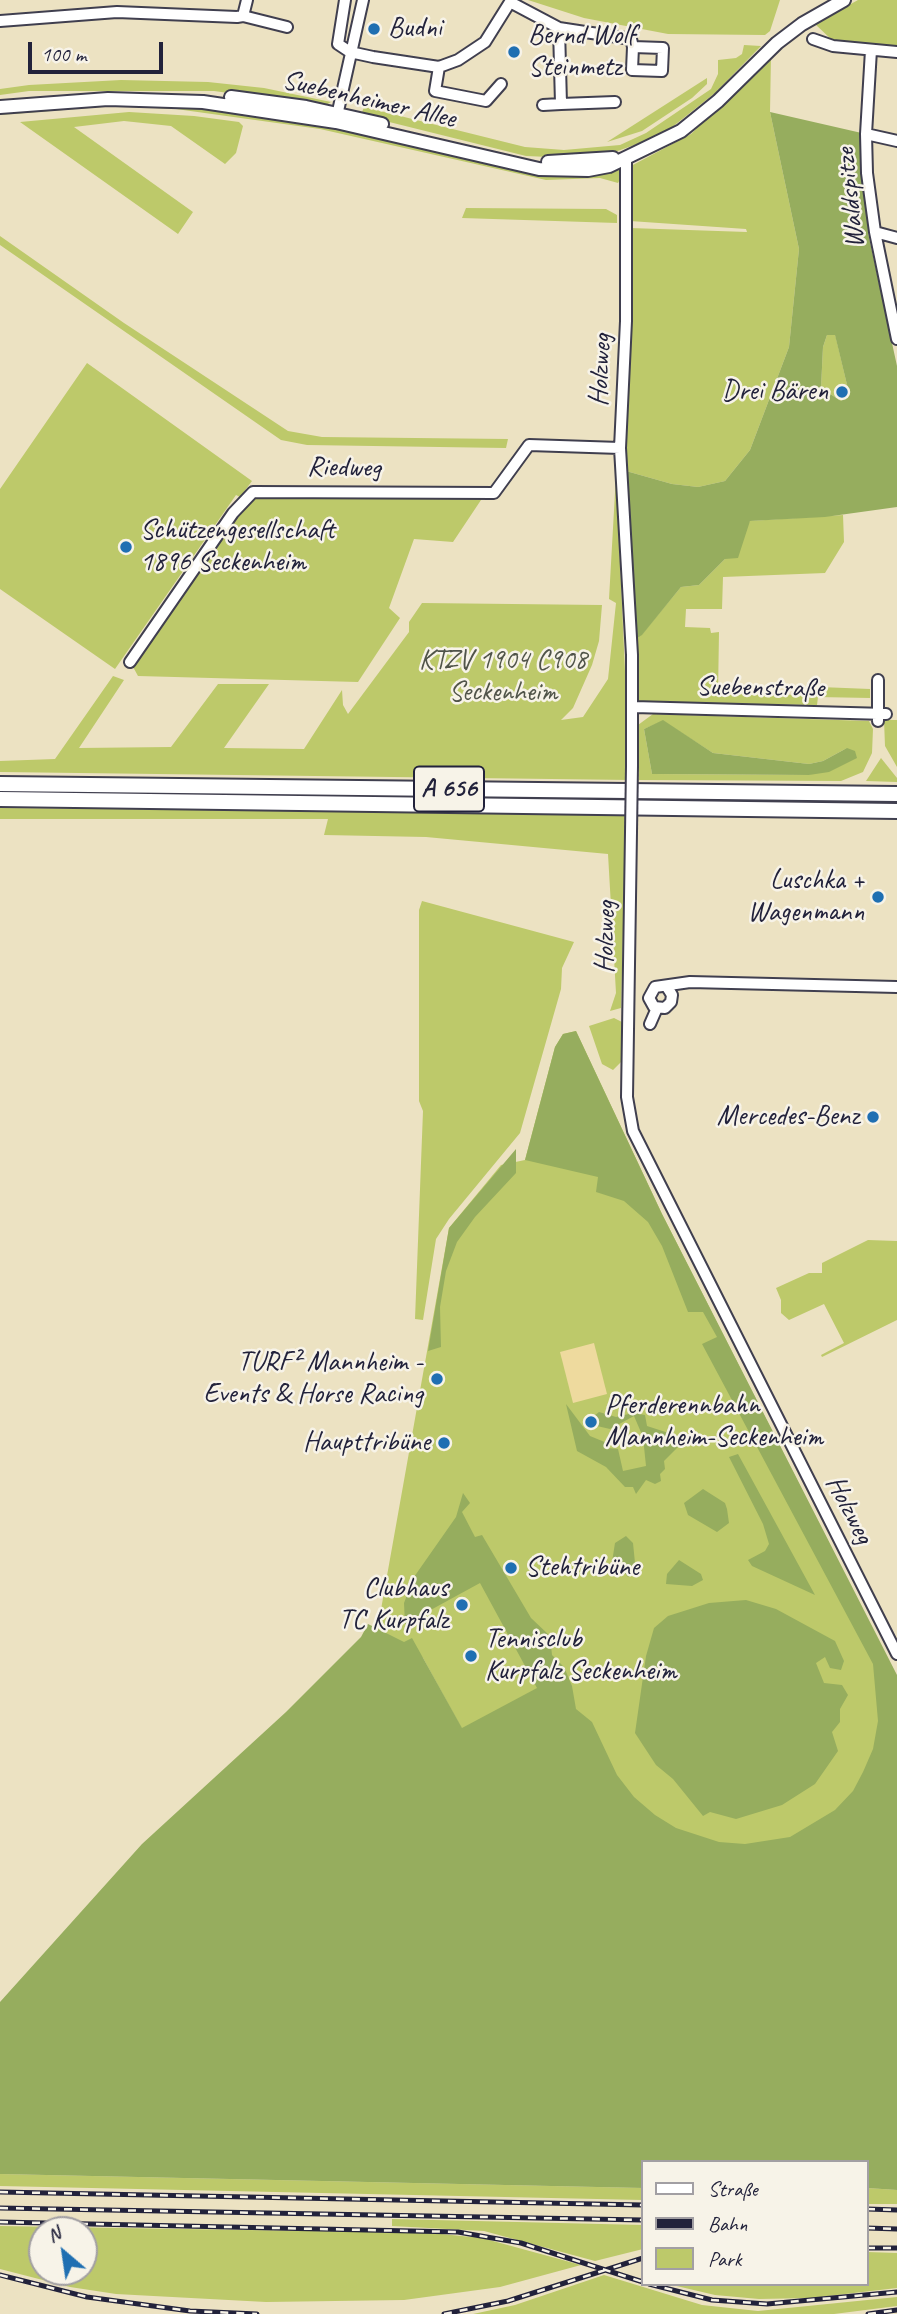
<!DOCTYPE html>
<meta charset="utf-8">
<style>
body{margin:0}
#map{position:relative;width:897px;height:2314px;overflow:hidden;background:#ece2c2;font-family:Caveat,sans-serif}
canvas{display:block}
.legend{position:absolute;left:641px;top:2160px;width:228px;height:126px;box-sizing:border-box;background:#f7f3e8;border:2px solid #a29fa3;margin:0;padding:9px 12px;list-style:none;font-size:21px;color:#22223b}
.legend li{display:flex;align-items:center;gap:14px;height:35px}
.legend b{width:35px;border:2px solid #a29fa3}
.north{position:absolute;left:28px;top:2216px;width:70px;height:70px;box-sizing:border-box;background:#f7f3e8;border:2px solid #a29fa3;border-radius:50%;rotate:331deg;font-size:19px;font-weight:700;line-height:28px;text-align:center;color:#22223b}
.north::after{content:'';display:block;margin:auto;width:24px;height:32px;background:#1f6fb2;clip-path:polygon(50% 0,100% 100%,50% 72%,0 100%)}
.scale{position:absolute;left:28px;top:42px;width:135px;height:32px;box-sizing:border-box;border:4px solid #22223b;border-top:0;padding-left:9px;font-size:21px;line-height:24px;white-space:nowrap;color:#22223b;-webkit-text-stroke:5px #f7f3e8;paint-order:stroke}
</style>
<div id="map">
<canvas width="897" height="2314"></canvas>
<ul class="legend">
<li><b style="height:9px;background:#fff"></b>Straße</li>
<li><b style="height:9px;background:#22223b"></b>Bahn</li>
<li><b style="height:19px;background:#bdc96a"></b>Park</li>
</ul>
<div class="north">N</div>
<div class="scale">100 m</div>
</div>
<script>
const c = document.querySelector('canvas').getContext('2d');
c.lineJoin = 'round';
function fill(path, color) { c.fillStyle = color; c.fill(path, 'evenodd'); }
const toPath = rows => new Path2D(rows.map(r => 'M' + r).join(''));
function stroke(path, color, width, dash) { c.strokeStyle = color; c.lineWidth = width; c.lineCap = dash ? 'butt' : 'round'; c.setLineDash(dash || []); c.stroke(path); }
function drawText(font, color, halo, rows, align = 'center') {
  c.font = font + ' Caveat,sans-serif'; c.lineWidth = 5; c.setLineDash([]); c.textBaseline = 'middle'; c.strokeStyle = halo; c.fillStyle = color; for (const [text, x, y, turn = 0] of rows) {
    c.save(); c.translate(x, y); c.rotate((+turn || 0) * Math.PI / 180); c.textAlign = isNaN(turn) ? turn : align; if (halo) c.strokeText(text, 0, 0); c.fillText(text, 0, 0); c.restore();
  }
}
fill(toPath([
 [528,0,780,0,770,31,765,35,668,34,584,18],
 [858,0,897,0,897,47,833,41,815,24],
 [744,45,761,46,715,93,671,128,651,139,612,153,549,157,526,156,361,115,364,107,525,147,564,150,620,145,646,133,711,89,718,74,718,60,736,58,742,54],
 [771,55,770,112,799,249,789,347,750,450,725,481,698,487,672,484,626,471,622,447,630,228,747,232,746,229,630,221,631,166,691,134],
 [707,78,707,84,692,98,642,131,607,142],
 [121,80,208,82,264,88,331,102,324,106,214,91,29,91,0,95,0,89,29,85],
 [161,101,286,115,505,164,614,166,623,174,618,183,600,178,546,180,320,129,176,109,114,106,0,115,0,109],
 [129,112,194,116,239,122,243,126,236,153,225,164,171,126,124,121,74,127,193,212,178,234,20,122],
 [466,208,606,209,617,215,617,223,462,218],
 [0,236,124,323,288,431,322,437,508,439,506,448,307,445,281,440,0,245],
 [835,334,849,393,841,401,821,388,823,347,827,335],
 [87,363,252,481,240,497,236,495,115,669,0,589,0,489],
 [616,475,630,780,0,772,0,761,55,759,113,676,124,680,79,748,171,747,218,684,269,684,224,748,304,749,342,690,343,705,348,714,409,632,409,622,422,603,602,605,599,641,592,665,573,708,561,720,583,717,608,679,616,603,609,599],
 [262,497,483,497,453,542,414,539,389,608,400,618,358,682,138,676,132,665,175,604,180,602,187,585,239,514,251,500],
 [843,515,844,542,825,573,723,577,722,609,686,609,685,627,710,628,711,633,719,632,718,694,819,695,820,687,870,689,870,698,818,697,817,705,639,702,634,640,642,634,681,587,699,585,725,559,750,521],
 [653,714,869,721,873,729,872,753,863,772,841,781,639,780,638,725],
 [663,721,713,753,809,764,823,761,847,748,809,775,652,774,644,729],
 [884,720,897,720,897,767,885,746],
 [881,758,897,778,897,782,866,781],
 [0,789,696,798,697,799,677,801,0,793],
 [774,800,897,800,897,804,787,803],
 [0,808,626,813,621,1008,610,1011,616,993,608,854,426,837,324,835,328,819,0,819],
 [422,901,574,942,562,968,561,989,520,1133,449,1219,436,1239,423,1320,415,1319,423,1111,419,1101,419,910],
 [614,1018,624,1023,623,1060,613,1070,602,1064,589,1026],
 [576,1031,662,1214,891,1665,870,1789,807,1840,710,1851,462,1729,423,1658,375,1632,380,1615,449,1228,501,1165,525,1160,555,1047,563,1034],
 [868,1240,897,1241,897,1320,822,1357,821,1355,844,1343,824,1304,789,1320,781,1313,781,1300,776,1288,809,1273,822,1273,822,1263],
 [0,2174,643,2188,643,2200,0,2186],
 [867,2188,897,2190,897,2204,867,2204],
 [392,2219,643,2225,643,2249,595,2261,484,2231,392,2226],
 [0,2226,431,2233,482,2238,581,2265,500,2287,404,2300,266,2302,116,2294,70,2287,0,2269],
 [84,2230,84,2272,42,2272,42,2230],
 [867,2252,897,2253,897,2288,811,2298,759,2299,715,2295,668,2284,867,2284],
 [604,2275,702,2305,758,2311,897,2297,897,2306,834,2314,473,2314,515,2305]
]), '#bdc96a');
fill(toPath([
 [770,112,866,134,868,233,897,366,897,507,825,517,750,521,738,558,725,559,699,585,681,587,642,635,634,640,626,471,672,484,698,487,725,481,750,450,789,347,799,249],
 [827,335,835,335,849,393,841,401,821,388,823,347],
 [663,720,713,753,809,764,823,761,847,748,855,751,857,758,829,772,809,775,652,774,644,729],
 [576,1031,662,1214,897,1675,897,2190,867,2188,867,2162,643,2162,643,2188,0,2174,0,2002,142,1844,286,1712,361,1637,368,1624,404,1642,412,1638,462,1728,537,1688,480,1583,405,1624,404,1603,414,1577,456,1517,463,1493,470,1503,462,1512,475,1537,482,1535,531,1618,550,1636,552,1655,564,1667,572,1686,576,1709,592,1722,617,1775,634,1797,655,1815,676,1828,719,1842,745,1844,790,1837,835,1810,853,1791,863,1772,873,1749,878,1721,873,1664,702,1344,717,1337,703,1312,688,1312,662,1246,648,1222,624,1201,596,1192,598,1177,525,1160,555,1047,563,1034],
 [516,1149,516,1173,475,1217,457,1242,446,1271,440,1307,441,1347,428,1351,449,1228],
 [566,1404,590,1436,607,1443,608,1448,618,1449,623,1471,646,1466,643,1437,634,1416,610,1429,597,1426,589,1420,599,1412,616,1417,633,1413,645,1415,647,1426,681,1437,680,1445,664,1461,665,1469,660,1474,661,1481,655,1484,646,1480,636,1494,633,1487,625,1487,606,1467,577,1451],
 [738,1454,815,1595,752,1566,748,1560,765,1551,769,1544,763,1524,729,1457],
 [703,1489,725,1503,727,1509,729,1523,717,1532,688,1515,684,1503],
 [626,1536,633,1543,635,1563,635,1572,628,1577,622,1570,617,1571,612,1562,615,1543],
 [679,1560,701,1574,703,1580,692,1586,666,1584,667,1574],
 [746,1600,776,1609,835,1641,844,1661,841,1670,830,1668,825,1657,816,1663,824,1683,842,1685,848,1695,840,1709,840,1722,832,1732,838,1751,815,1784,782,1805,736,1819,710,1812,703,1816,673,1779,656,1765,635,1733,646,1656,654,1628,668,1616,709,1603]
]), '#96ad5e');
fill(toPath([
 [594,1343,607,1394,573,1403,560,1352]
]), '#eeda9e');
const minor = toPath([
 [345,0,338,44,350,52,373,57,439,67,458,60,485,42,510,2,559,28,631,39,633,47],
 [243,16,287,27],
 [0,21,117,12,237,17,243,16,247,0],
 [813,39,833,46,897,52],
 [633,47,663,48,662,71,632,70,633,47],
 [871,50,866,134,867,173,875,232,897,339],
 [439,67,435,91,486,101,501,84],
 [561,104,615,102],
 [543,105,561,104,559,28],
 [336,120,363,0],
 [866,134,897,141],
 [626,158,626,321,620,448,632,655,632,766],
 [875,232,897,238],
 [130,662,233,513,253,492,494,493,529,445,620,448],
 [878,680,878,721],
 [634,707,886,714],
 [631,832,627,1097,633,1131,897,1654],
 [667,987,672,995,671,1002,665,1008,654,1007,649,998,655,987,690,982,897,987],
 [650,1024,657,1008]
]);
const major = toPath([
 [231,97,306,107,382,124],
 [0,107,108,99,203,102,336,122,539,169,588,170,609,166,681,131,718,101,777,43,802,24,844,0],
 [548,162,613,158]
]);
const highway = toPath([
 [0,784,897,794],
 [0,799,897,811]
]);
stroke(minor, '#403f4f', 14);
stroke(major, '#403f4f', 16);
stroke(highway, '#403f4f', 18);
stroke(minor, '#fff', 10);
stroke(major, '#fff', 12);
stroke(highway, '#fff', 14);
const rail = toPath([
 [0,2192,643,2205],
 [0,2208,643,2220],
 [867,2209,897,2210],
 [0,2222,458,2232,521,2243,643,2282],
 [867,2228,897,2229],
 [867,2248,897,2248],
 [0,2275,87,2297,190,2311,257,2314],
 [649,2284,712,2300,767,2304,897,2292],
 [444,2314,508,2301,643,2258],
 [868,2314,897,2310]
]);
stroke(rail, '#22223b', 5);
stroke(rail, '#f7f3e8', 2.5, [8]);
const minorBridge = toPath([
 [631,832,632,766]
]);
stroke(minorBridge, '#403f4f', 14, []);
stroke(minorBridge, '#fff', 10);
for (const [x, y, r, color] of [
 [374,29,7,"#1f6fb2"],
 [514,52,7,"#1f6fb2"],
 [842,392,7,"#1f6fb2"],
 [126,547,7,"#1f6fb2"],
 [878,897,7,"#1f6fb2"],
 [873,1117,7,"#1f6fb2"],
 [437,1379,7,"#1f6fb2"],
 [591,1422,7,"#1f6fb2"],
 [444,1443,7,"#1f6fb2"],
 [511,1568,7,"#1f6fb2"],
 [462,1605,7,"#1f6fb2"],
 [471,1656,7,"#1f6fb2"]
]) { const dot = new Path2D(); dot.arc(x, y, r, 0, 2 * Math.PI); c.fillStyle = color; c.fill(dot); stroke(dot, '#f7f3e8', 2.5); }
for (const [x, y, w] of [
 [449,789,70]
]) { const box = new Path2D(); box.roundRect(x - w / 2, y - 22.5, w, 45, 5); c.fillStyle = '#f7f3e8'; c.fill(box); stroke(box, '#22223b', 2); }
drawText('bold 26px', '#22223b', null, [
 ["A 656",449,789]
]);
drawText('28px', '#22223b', '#f7f3e8', [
 ["Budni",388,29],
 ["Bernd Wolf",528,36],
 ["Steinmetz",528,68],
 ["Drei Bären",828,392,"right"],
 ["Schützengesellschaft",140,531],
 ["1896 Seckenheim",140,563],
 ["Luschka +",864,881,"right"],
 ["Wagenmann",864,913,"right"],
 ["Mercedes-Benz",859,1117,"right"],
 ["TURF² Mannheim -",423,1363,"right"],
 ["Events & Horse Racing",423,1395,"right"],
 ["Pferderennbahn",605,1406],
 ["Mannheim-Seckenheim",605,1438],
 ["Haupttribüne",430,1443,"right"],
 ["Stehtribüne",525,1568],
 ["Clubhaus",448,1589,"right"],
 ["TC Kurpfalz",448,1621,"right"],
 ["Tennisclub",485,1640],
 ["Kurpfalz Seckenheim",485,1672]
], 'left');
drawText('28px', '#22223b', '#f7f3e8', [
 ["Suebenheimer Allee",369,100,13],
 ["Waldspitze",851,198,-96],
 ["Holzweg",601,370,-87],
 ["Riedweg",344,468,1],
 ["Suebenstraße",760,688,1],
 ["Holzweg",606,937,-89],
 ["Holzweg",849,1510,63]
]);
drawText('28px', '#505449', '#f7f3e8', [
 ["KTZV 1904 C908",503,661],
 ["Seckenheim",503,693]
]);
</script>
